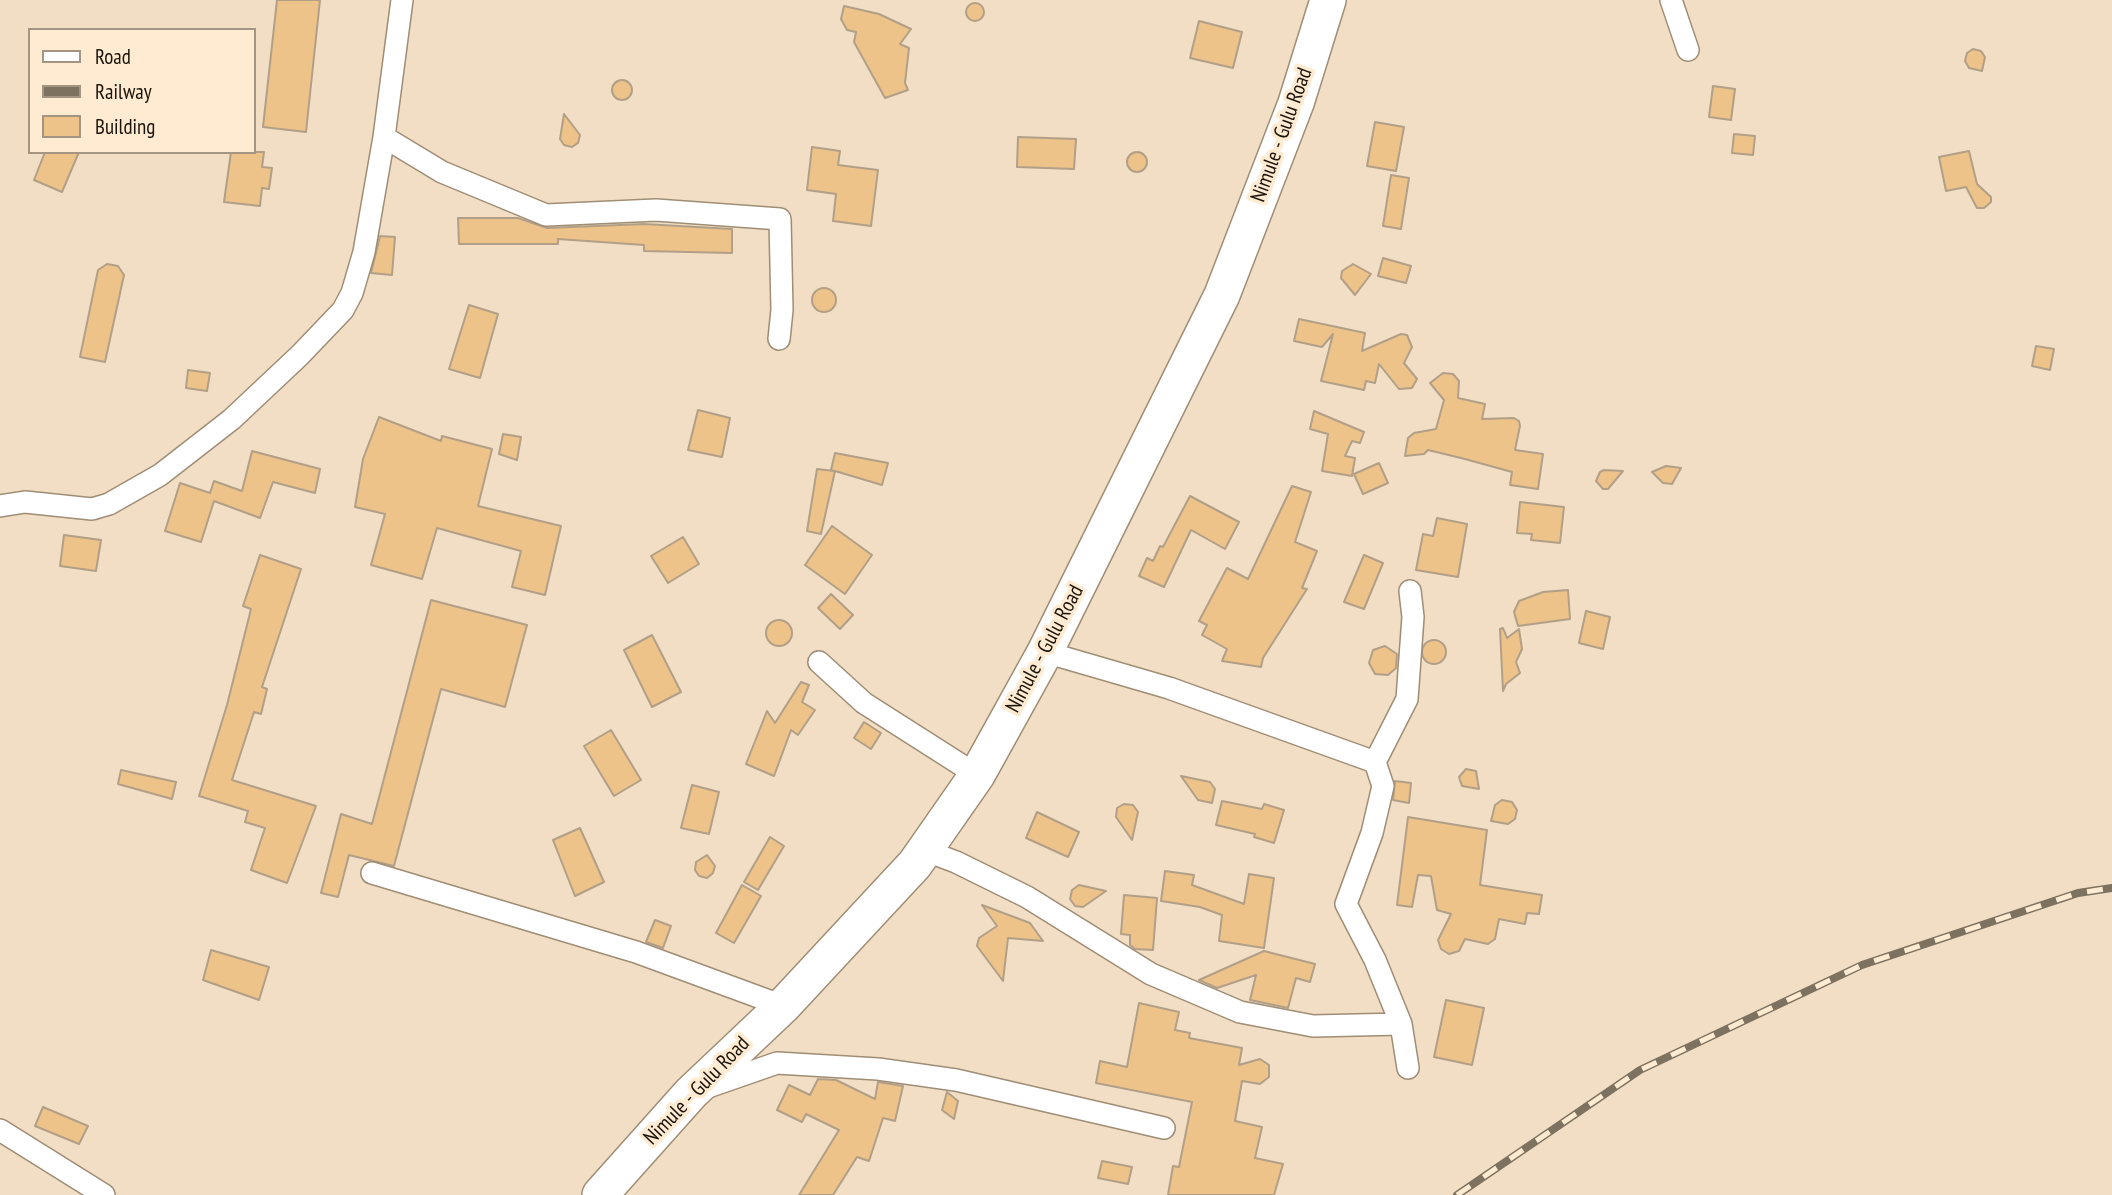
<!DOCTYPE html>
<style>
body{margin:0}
#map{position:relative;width:2112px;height:1195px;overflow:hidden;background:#f1dec4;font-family:"PT Sans Narrow",sans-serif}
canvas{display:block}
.legend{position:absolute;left:28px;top:28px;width:228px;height:126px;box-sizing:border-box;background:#ffebd1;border:2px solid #a49582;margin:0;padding:9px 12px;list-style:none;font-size:21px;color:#1b140b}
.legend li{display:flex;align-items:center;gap:14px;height:35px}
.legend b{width:35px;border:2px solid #a49582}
</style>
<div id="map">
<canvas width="2112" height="1195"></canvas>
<ul class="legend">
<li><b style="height:9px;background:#fff"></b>Road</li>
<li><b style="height:9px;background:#7d7160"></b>Railway</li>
<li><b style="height:19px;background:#eec38a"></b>Building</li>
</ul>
</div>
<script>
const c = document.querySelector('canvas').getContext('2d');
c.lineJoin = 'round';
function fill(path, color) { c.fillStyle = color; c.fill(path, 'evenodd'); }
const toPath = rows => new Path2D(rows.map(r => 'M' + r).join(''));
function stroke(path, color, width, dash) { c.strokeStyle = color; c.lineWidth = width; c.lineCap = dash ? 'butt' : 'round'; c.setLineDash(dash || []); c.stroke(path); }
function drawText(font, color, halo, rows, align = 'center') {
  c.font = font + ' "PT Sans Narrow",sans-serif'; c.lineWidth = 7; c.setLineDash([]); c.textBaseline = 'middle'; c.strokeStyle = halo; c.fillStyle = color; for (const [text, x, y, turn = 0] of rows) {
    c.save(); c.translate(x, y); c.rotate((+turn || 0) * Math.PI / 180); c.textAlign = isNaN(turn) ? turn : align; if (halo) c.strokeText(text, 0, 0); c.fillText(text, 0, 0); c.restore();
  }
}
const building = toPath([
 [277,0,320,0,306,132,263,127,277,0],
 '966 12a9 9 0 1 1 18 0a9 9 0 1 1-18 0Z',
 [844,6,879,14,911,29,900,44,909,48,905,83,908,90,885,98,854,42,856,32,847,30,841,19,844,6],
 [1199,21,1242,32,1233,68,1190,58,1199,21],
 [1973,49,1981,51,1985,57,1982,71,1969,68,1965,61,1967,53,1973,49],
 '612 90a10 10 0 1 1 20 0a10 10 0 1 1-20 0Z',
 [1713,86,1735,89,1731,120,1709,117,1713,86],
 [564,114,580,135,578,143,572,147,564,145,560,139,564,114],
 [1375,122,1404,127,1396,171,1367,166,1375,122],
 [1734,134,1755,136,1753,155,1732,153,1734,134],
 [1018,137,1076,139,1074,169,1017,167,1018,137],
 [812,147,840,151,838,165,878,170,871,226,833,221,836,194,807,190,812,147],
 [1969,151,1977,184,1991,197,1991,202,1984,208,1977,208,1966,187,1946,191,1939,157,1969,151],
 [45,152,79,152,62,192,34,180,45,152],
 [231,152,264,152,262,167,272,168,269,189,262,188,260,206,224,202,231,152],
 '1127 162a10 10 0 1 1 20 0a10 10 0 1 1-20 0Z',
 [1391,175,1409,178,1401,229,1383,226,1391,175],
 [458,218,518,218,547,228,644,224,732,229,732,253,644,251,644,245,558,239,558,244,459,244,458,218],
 [380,236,395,237,392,275,371,273,380,236],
 [1383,258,1411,266,1406,283,1378,276,1383,258],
 [107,264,118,266,124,275,105,362,80,357,98,270,107,264],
 [1353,264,1371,274,1355,295,1341,278,1342,271,1353,264],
 '812 300a12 12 0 1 1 24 0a12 12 0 1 1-24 0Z',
 [469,305,498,314,480,378,449,369,469,305],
 [1299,319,1365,333,1362,351,1401,334,1407,335,1412,347,1404,363,1417,379,1412,388,1399,389,1379,364,1375,383,1366,381,1364,390,1321,381,1333,334,1322,347,1294,341,1299,319],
 [2036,346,2054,349,2050,370,2032,366,2036,346],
 [188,370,210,373,207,391,186,388,188,370],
 [1443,373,1453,374,1459,381,1458,398,1485,404,1482,419,1514,418,1519,421,1520,426,1515,450,1543,454,1538,489,1510,485,1512,472,1465,459,1428,450,1424,454,1405,456,1408,438,1414,433,1436,429,1444,400,1430,383,1443,373],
 [698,410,730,418,722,457,688,450,698,410],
 [1314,411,1364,432,1360,443,1352,441,1345,456,1355,458,1352,476,1322,471,1328,434,1310,429,1314,411],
 [379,417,441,441,442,436,492,449,478,506,561,526,545,595,512,587,521,551,437,528,422,579,371,565,385,514,355,507,363,459,379,417],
 [503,434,521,437,517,460,499,454,503,434],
 [252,451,320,469,315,493,273,482,260,518,214,501,201,542,165,531,180,483,210,493,214,481,242,491,252,451],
 [835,453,888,463,882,485,835,471,821,534,807,531,817,469,834,471,831,470,835,453],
 [1379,463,1388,483,1363,494,1354,474,1379,463],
 [1666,466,1681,468,1672,484,1663,483,1652,472,1666,466],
 [1604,470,1623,471,1608,489,1603,489,1596,481,1600,472,1604,470],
 [1292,486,1311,492,1295,542,1317,551,1302,588,1307,589,1263,658,1261,667,1222,661,1227,649,1202,635,1207,625,1199,621,1227,568,1248,579,1292,486],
 [1190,496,1239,522,1225,549,1191,530,1164,587,1139,576,1147,558,1153,561,1160,546,1163,547,1190,496],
 [1520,502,1564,507,1560,543,1531,540,1532,534,1517,533,1520,502],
 [1437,518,1467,524,1458,577,1416,570,1423,534,1433,536,1437,518],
 [832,526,872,555,845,594,805,565,832,526],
 [64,535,101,540,96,571,60,566,64,535],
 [683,537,699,564,668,583,651,556,683,537],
 [260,555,301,569,262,687,267,689,261,714,254,712,232,780,316,806,287,883,251,870,265,828,245,822,248,811,199,796,227,705,251,609,243,606,260,555],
 [1364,555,1383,563,1364,609,1344,602,1364,555],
 [1568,590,1570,619,1518,626,1514,612,1519,601,1543,592,1568,590],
 [831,594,853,615,840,629,818,608,831,594],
 [431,600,527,625,505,707,441,689,394,866,349,855,338,897,321,893,341,814,372,824,431,600],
 [1586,611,1610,617,1603,649,1579,643,1586,611],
 '766 633a13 13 0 1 1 26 0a13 13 0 1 1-26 0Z',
 [1503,628,1507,638,1519,629,1522,649,1516,662,1520,673,1506,684,1503,691,1500,629,1503,628],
 [652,635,681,692,652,707,624,650,652,635],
 '1422 652a12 12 0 1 1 24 0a12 12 0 1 1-24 0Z',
 [1385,646,1397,654,1396,668,1388,675,1375,674,1369,663,1373,650,1385,646],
 [801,682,809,685,802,702,815,710,798,735,791,730,774,776,746,764,767,711,775,723,801,682],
 [864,722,881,733,871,749,854,738,864,722],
 [611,730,641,780,614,796,584,746,611,730],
 [1466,769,1476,771,1479,789,1462,786,1459,777,1466,769],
 [121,770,176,782,172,799,118,784,121,770],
 [1181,776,1210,782,1215,789,1212,803,1198,800,1181,776],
 [1395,781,1411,783,1409,803,1393,800,1395,781],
 [692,785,719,792,709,834,681,828,692,785],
 [1502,800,1512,802,1517,810,1515,819,1508,824,1491,821,1495,805,1502,800],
 [1222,801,1262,809,1264,804,1284,810,1274,843,1254,837,1255,834,1216,825,1222,801],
 [1124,804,1133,805,1138,812,1132,840,1116,817,1117,808,1124,804],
 [1037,812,1079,832,1068,857,1026,838,1037,812],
 [1408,817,1487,830,1480,885,1542,895,1539,914,1527,913,1525,924,1499,919,1495,939,1488,944,1465,939,1459,951,1449,954,1441,949,1438,940,1451,914,1437,910,1431,876,1418,875,1412,907,1397,905,1408,817],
 [580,828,604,882,575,896,553,840,580,828],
 [770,837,784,846,758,890,744,882,770,837],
 [707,855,715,866,713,873,707,878,699,876,695,870,696,862,707,855],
 [1165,871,1194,875,1192,885,1244,904,1249,874,1274,878,1264,948,1219,941,1222,915,1200,907,1161,901,1165,871],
 [742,885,761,896,734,943,716,933,742,885],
 [1079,885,1106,891,1083,907,1075,906,1070,899,1072,890,1079,885],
 [1124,895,1157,898,1153,950,1135,949,1130,945,1130,935,1121,934,1124,895],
 [982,905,1030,923,1043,941,1008,938,1003,981,977,946,979,938,997,926,982,905],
 [655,920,671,926,663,948,646,942,655,920],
 [211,950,269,967,259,1000,203,980,211,950],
 [1264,951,1315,964,1310,982,1296,978,1288,1008,1250,1000,1256,975,1217,988,1199,980,1264,951],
 [1446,1000,1484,1008,1472,1065,1434,1057,1446,1000],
 [1139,1003,1179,1012,1175,1030,1190,1033,1189,1038,1242,1048,1239,1065,1260,1059,1269,1065,1269,1077,1260,1084,1242,1081,1235,1121,1262,1127,1255,1158,1283,1164,1274,1195,1168,1195,1173,1166,1179,1167,1192,1102,1096,1083,1100,1061,1127,1067,1139,1003],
 [818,1079,836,1080,875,1099,878,1082,903,1086,895,1121,883,1118,869,1161,857,1157,833,1195,799,1195,839,1130,806,1114,802,1122,777,1110,789,1085,810,1095,818,1079],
 [947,1092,958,1101,954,1119,942,1110,947,1092],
 [43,1107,88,1126,79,1144,35,1126,43,1107],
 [1102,1161,1132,1167,1128,1184,1098,1178,1102,1161]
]);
fill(building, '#eec38a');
stroke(building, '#b19f87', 2);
const street = toPath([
 [402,0,384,137,442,172,546,215,656,210,780,219,782,310,779,339],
 [1671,0,1688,50],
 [0,506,25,502,92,509,109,504,160,475,232,419,300,355,343,310,352,293,364,252,384,137],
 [1045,652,1169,688,1375,762,1383,786,1372,833,1346,904,1375,960,1401,1024,1408,1068],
 [819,662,864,703,977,775],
 [1375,762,1407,699,1413,617,1410,591],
 [924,850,956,862,1027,897,1151,974,1240,1012,1313,1026,1401,1024],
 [372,873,636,952,783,1006],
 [708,1087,777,1063,878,1069,956,1080,1164,1128],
 [0,1130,104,1195]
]);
const primary = toPath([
 [600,1195,691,1093,783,1006,915,864,977,775,1045,652,1222,295,1296,103,1328,0]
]);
stroke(street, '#9f8d75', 24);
stroke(primary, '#9f8d75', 38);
stroke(street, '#fff', 21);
stroke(primary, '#fff', 35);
const rail = toPath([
 [1457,1195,1640,1070,1862,965,2078,893,2112,888]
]);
stroke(rail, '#7d7160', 8);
stroke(rail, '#ffebd1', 5, [16]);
drawText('21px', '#1b140b', '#ffebd1', [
 ["Nimule - Gulu Road",1282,135,-70],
 ["Nimule - Gulu Road",1045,649,-62],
 ["Nimule - Gulu Road",697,1091,-46]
]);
</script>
